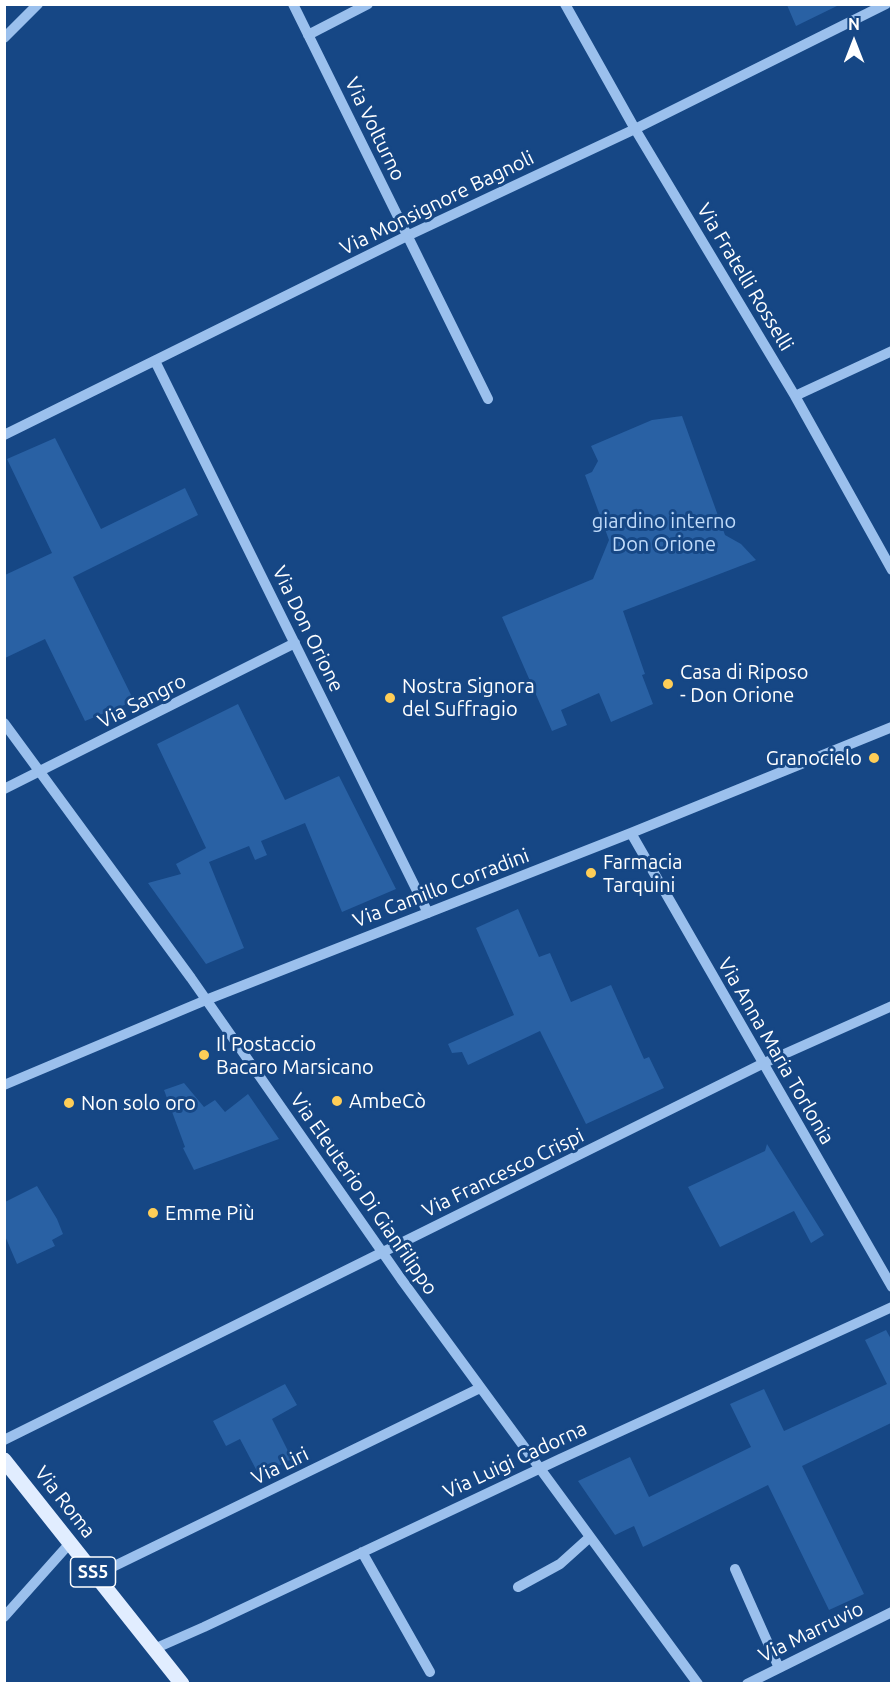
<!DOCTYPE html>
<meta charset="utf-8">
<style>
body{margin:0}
#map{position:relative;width:896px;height:1688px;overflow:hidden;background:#164785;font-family:Ubuntu,sans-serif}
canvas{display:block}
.frame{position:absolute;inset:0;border:6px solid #fff;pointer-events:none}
.north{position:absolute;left:824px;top:12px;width:60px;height:60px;-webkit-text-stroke:4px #164785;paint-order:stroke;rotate:0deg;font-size:16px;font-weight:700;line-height:24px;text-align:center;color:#fff}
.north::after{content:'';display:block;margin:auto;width:21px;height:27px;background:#fff;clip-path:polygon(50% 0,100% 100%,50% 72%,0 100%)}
</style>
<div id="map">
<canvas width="896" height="1688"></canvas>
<div class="frame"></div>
<div class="north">N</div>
</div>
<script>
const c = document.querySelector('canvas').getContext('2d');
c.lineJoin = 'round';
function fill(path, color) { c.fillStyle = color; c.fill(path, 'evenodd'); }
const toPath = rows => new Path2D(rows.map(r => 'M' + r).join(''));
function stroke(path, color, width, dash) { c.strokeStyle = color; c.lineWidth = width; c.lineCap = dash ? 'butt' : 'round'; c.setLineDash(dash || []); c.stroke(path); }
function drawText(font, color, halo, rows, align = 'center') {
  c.font = font + ' Ubuntu,sans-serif'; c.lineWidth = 6; c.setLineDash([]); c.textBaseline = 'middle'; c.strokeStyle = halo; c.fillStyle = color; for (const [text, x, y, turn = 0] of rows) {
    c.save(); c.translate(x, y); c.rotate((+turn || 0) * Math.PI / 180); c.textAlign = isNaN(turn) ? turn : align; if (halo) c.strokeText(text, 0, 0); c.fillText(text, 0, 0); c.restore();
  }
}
fill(toPath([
 [787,5,839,5,796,26],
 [682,416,725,535,741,544,756,560,623,611,645,674,642,675,653,704,611,722,599,693,561,710,567,725,552,731,502,617,593,579,609,540,585,475,592,472,598,461,591,446,652,420],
 [55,438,101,529,185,488,198,515,73,577,134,701,85,721,45,639,5,658,5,575,52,553,7,459],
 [238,704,285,800,339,776,396,889,342,912,305,823,261,841,267,855,255,860,249,846,209,862,244,948,206,964,148,883,181,874,176,864,206,848,157,744],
 [518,909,539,957,550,953,571,1002,611,985,644,1059,649,1057,664,1088,586,1124,540,1031,468,1065,462,1052,452,1053,448,1044,514,1015,476,928],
 [184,1083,204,1107,215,1100,225,1112,248,1094,279,1139,194,1170,183,1148,185,1147,164,1090],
 [767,1144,824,1235,811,1243,794,1211,720,1247,688,1187,765,1151],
 [37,1186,57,1219,63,1234,52,1240,55,1246,17,1264,5,1236,5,1202],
 [886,1330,891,1339,891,1423,802,1466,864,1594,829,1610,768,1485,643,1547,634,1526,615,1535,578,1481,630,1457,649,1497,751,1447,730,1404,764,1389,784,1431,887,1384,865,1340],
 [285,1384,297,1405,272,1419,292,1459,259,1475,240,1439,226,1446,213,1421]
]), '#2961a4');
stroke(toPath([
 [293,4,488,399],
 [565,4,635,129,795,396,892,570],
 [308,35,368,4],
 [4,38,38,4],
 [155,361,428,913],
 [795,396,892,351],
 [4,435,407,236,635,129,886,4],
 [4,723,191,978,401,1279,698,1684],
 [4,789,295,643],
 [631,833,892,1287],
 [4,1085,206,1000,631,833,892,727],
 [4,1440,762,1064,892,1006],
 [362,1552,430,1672],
 [735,1569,779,1668],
 [96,1575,480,1388],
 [518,1587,560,1564,590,1537],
 [4,1617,70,1543],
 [154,1649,204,1627,560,1459,892,1307],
 [747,1684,892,1612]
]), '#9bc0ed', 10);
stroke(toPath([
 [4,1460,182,1684]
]), '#e1edff', 15);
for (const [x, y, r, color] of [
 [668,684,6,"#ffce57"],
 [390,698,6,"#ffce57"],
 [874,758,6,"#ffce57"],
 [591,873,6,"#ffce57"],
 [204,1055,6,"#ffce57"],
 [337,1101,6,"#ffce57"],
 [69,1103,6,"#ffce57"],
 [153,1213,6,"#ffce57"]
]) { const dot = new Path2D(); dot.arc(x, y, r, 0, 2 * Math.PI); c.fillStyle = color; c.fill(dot); stroke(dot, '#164785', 2); }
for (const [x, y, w] of [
 [93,1572,45]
]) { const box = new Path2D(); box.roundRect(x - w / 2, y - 15, w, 30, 4.5); c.fillStyle = '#164785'; c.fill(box); stroke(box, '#fff', 1.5); }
drawText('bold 18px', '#fff', null, [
 ["SS5",93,1572]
]);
drawText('20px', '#fff', '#164785', [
 ["Via Volturno",375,129,64],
 ["Via Monsignore Bagnoli",437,203,-26],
 ["Via Fratelli Rosselli",745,277,59],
 ["Via Don Orione",308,629,64],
 ["Via Sangro",142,701,-27],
 ["Via Camillo Corradini",441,888,-21],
 ["Via Anna Maria Torlonia",776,1051,60],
 ["Via Francesco Crispi",503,1173,-26],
 ["Via Eleuterio Di Gianfilippo",364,1194,55],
 ["Via Luigi Cadorna",515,1460,-25],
 ["Via Liri",280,1466,-26],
 ["Via Roma",65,1502,52],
 ["Via Marruvio",811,1632,-26]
]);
drawText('20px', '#c0dbfa', '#164785', [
 ["giardino interno",664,521],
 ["Don Orione",664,544]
]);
drawText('20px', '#fff', '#164785', [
 ["Casa di Riposo",680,672],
 ["- Don Orione",680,695],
 ["Nostra Signora",402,686],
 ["del Suffragio",402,709],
 ["Granocielo",862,758,"right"],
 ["Farmacia",603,862],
 ["Tarquini",603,885],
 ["Il Postaccio",216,1044],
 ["Bacaro Marsicano",216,1067],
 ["AmbeCò",349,1101],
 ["Non solo oro",81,1103],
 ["Emme Più",165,1213]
], 'left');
</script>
